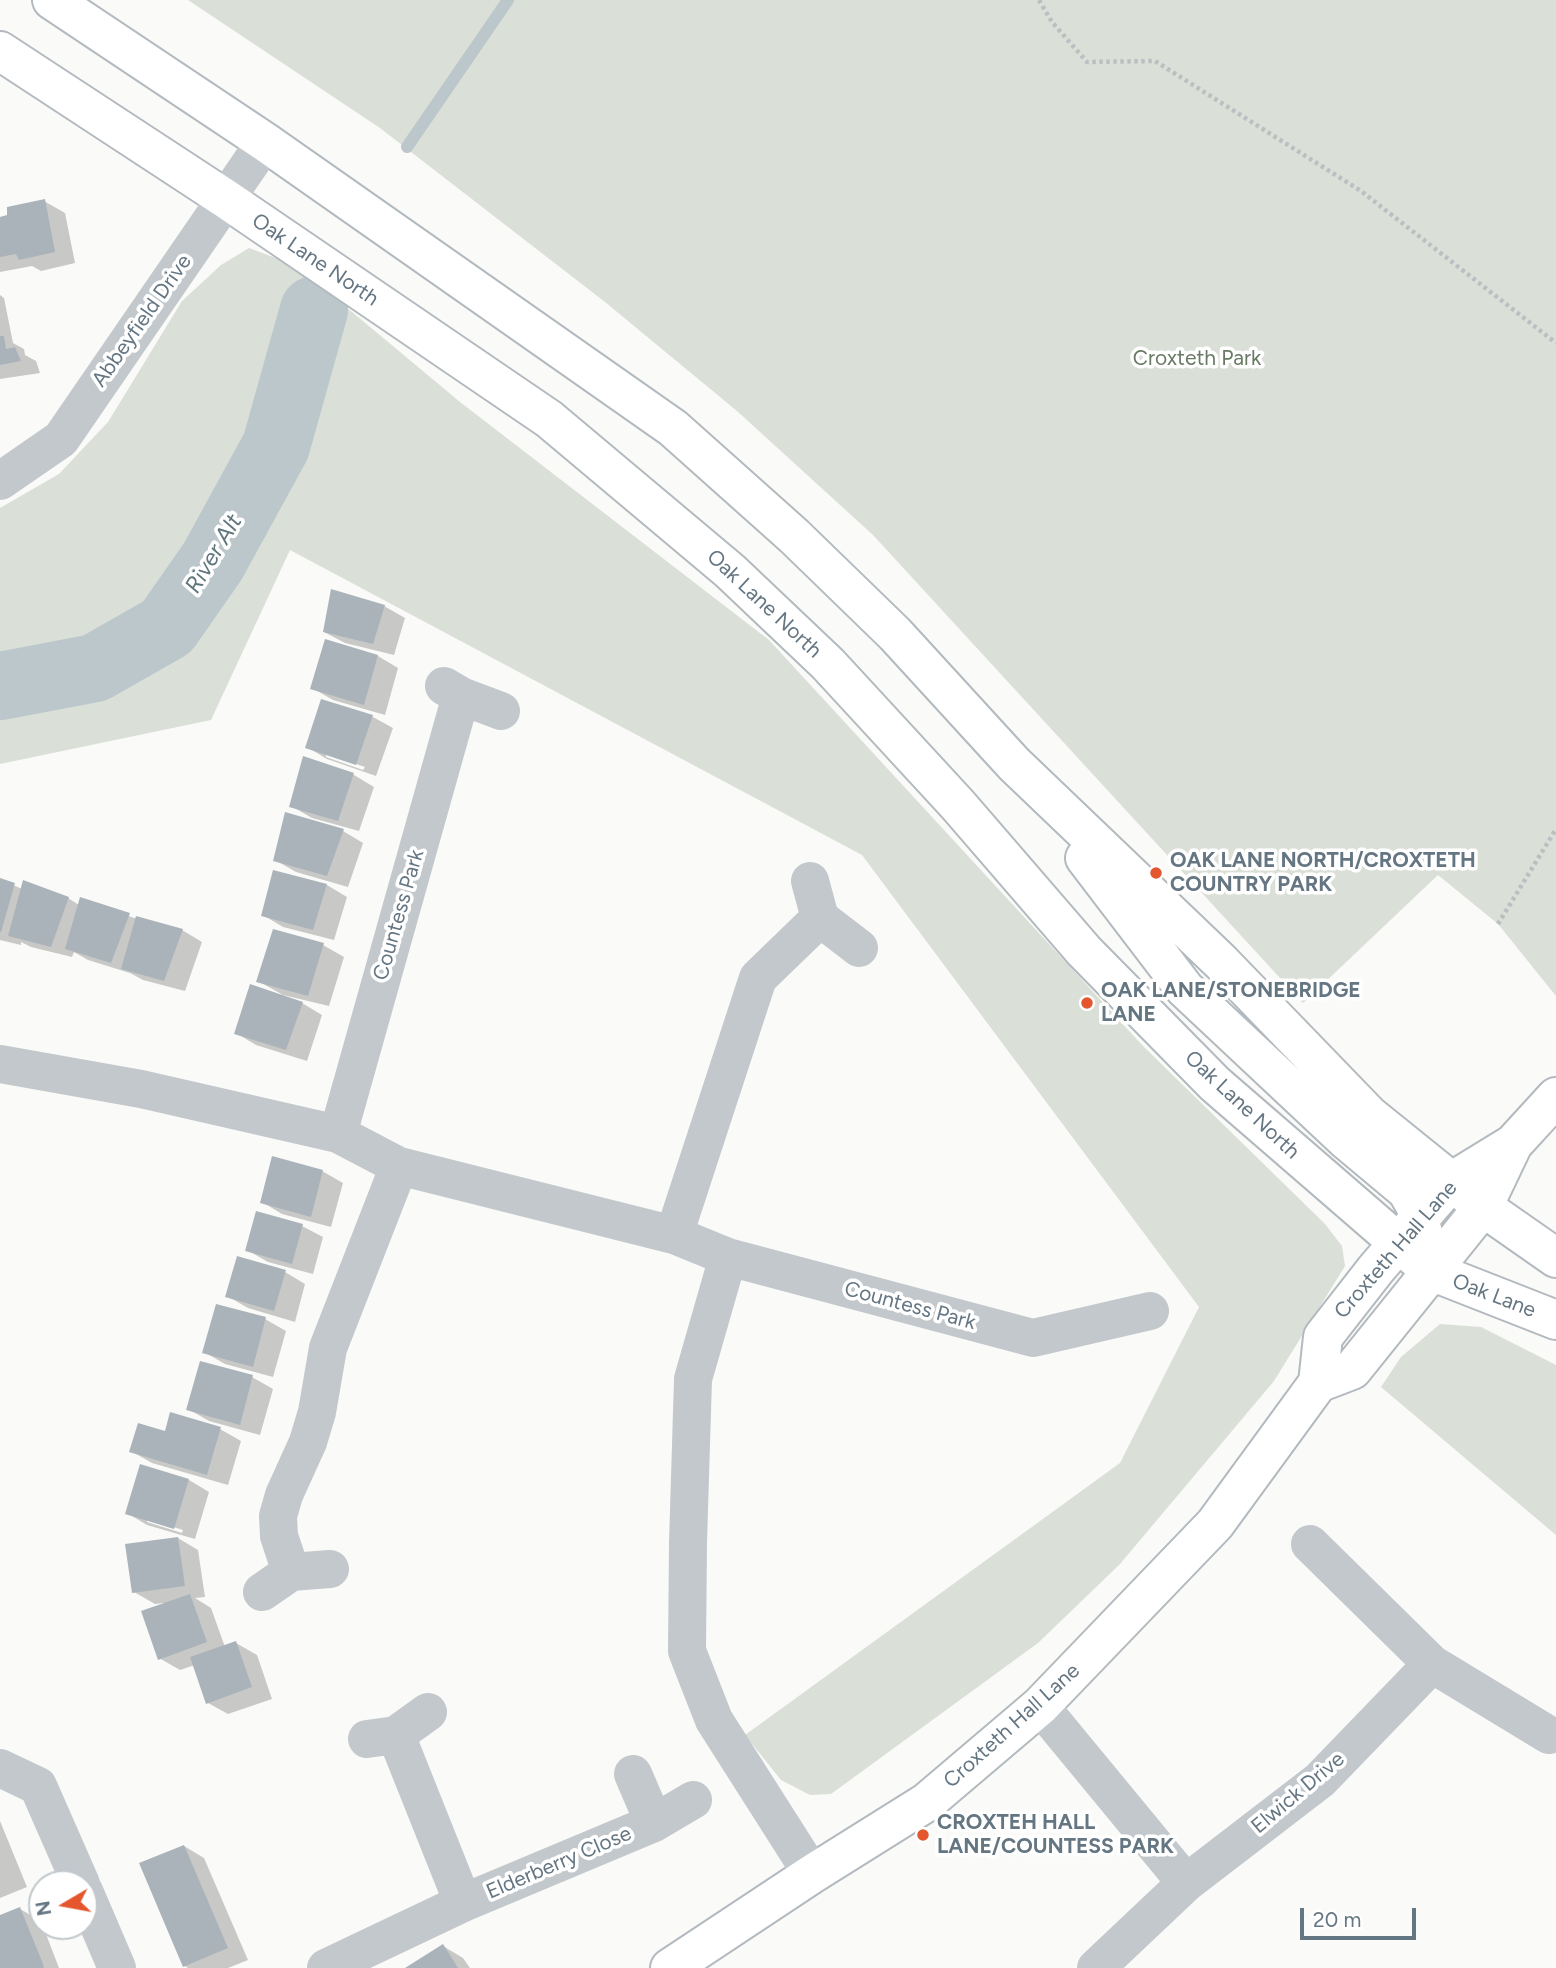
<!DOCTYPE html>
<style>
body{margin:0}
#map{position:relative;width:1556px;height:1968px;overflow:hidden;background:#fafaf8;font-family:Figtree,sans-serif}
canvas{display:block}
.north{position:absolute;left:28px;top:1870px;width:70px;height:70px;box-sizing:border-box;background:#fff;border:2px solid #c1c8cd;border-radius:50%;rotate:260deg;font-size:19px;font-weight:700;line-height:28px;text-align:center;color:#657683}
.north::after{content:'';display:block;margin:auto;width:24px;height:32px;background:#e4572e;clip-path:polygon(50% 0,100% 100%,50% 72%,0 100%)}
.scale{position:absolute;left:1300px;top:1908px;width:116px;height:32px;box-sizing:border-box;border:4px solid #657683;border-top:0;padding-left:9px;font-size:21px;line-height:24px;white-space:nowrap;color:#657683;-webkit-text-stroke:5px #fff;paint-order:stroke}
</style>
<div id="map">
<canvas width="1556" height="1968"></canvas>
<div class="north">N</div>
<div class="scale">20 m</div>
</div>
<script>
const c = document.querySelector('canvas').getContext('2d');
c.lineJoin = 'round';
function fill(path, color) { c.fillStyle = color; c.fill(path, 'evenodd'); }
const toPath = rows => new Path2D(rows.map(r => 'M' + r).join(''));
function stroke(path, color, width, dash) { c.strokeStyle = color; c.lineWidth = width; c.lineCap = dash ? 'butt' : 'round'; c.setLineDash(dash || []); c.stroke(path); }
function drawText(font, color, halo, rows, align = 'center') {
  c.font = font + ' Figtree,sans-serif'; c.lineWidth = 7; c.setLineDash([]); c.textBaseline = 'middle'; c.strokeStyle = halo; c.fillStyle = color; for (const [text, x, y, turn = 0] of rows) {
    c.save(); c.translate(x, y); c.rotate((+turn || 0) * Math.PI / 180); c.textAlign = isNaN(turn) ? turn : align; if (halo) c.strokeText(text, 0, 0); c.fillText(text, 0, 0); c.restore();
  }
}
fill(toPath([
 [188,0,1556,0,1556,996,1498,924,1438,875,1303,1003,873,535,737,411,605,302,380,128],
 [249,248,297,266,460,402,769,640,1143,1046,1325,1224,1342,1246,1345,1266,1274,1381,1120,1564,1038,1643,831,1794,810,1795,781,1780,745,1735,1120,1463,1199,1307,862,855,290,550,211,720,0,764,0,508,59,474,108,422,182,301,221,265],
 [1440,1324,1481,1327,1556,1365,1556,1535,1381,1387,1401,1357]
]), '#dadfd7');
fill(toPath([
 [44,201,65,213,75,263,41,271,32,266,0,272,0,219],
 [0,295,4,298,13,343,24,349,25,355,36,361,40,373,0,379],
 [384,606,405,618,394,655,345,643,324,632],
 [326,642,378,656,398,668,385,715,333,700,312,688],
 [322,702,373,717,393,728,376,776,327,759,307,747],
 [326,754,365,767,363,770,326,757],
 [304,758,354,775,374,787,359,831,312,818,291,806],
 [343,831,363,843,348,887,296,872,275,860],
 [0,879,22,889,68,898,79,905,81,899,137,919,182,930,202,942,185,991,143,980,130,973,88,960,74,952,72,957,31,947,21,942,21,945,0,940],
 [327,885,347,897,334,940,283,927,263,915],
 [275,931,323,945,344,957,329,1006,283,995,258,981],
 [302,1003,322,1015,307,1061,256,1045,236,1033],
 [322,1171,343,1183,331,1227,282,1214,262,1202],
 [302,1226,323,1237,313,1274,268,1262,247,1250],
 [285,1272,305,1284,295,1322,248,1308,227,1296],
 [265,1319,286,1331,273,1377,225,1364,204,1352],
 [252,1377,273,1389,260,1435,209,1421,188,1409],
 [171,1415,220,1429,241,1441,228,1485,152,1463,131,1451,166,1433],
 [141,1466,189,1480,209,1492,195,1539,147,1525,127,1513],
 [147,1519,183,1530,182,1533,147,1522],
 [178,1538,198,1550,205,1597,195,1598,211,1608,225,1647,236,1643,257,1655,272,1699,228,1714,208,1703,195,1665,180,1670,159,1658,164,1603,155,1604,134,1592],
 [0,1821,27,1887,0,1898],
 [184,1846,204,1858,248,1960,228,1968,188,1968,185,1966],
 [20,1909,41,1921,59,1968,0,1968,0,1917],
 [443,1946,463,1958,470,1968,408,1968]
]), '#0003');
stroke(toPath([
 [407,147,508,0]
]), '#bbc7cb', 12);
stroke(toPath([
 [0,686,95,668,167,627,213,561,276,446,314,310]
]), '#bbc7cb', 68);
fill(toPath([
 [45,199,55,252,19,260,16,254,0,257,0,217,7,215,7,207],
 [0,336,4,336,6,349,15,347,21,361,0,365],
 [331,589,385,605,373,644,323,632],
 [325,639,378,655,364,705,310,689],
 [321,699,373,715,356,765,305,748],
 [303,756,354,773,338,821,289,807],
 [285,812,344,829,327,876,273,861],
 [273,870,327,884,313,930,261,916],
 [0,878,15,883,1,932,0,932],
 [23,880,69,897,51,947,8,936],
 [80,897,130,913,111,963,65,949],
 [136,916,183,929,164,981,121,969],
 [273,929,324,943,308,996,256,982],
 [250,984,303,1002,286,1050,234,1034],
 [272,1156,323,1170,311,1217,260,1203],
 [256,1211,303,1224,292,1264,245,1251],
 [237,1256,286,1270,274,1311,225,1297],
 [216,1304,266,1317,253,1367,202,1353],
 [200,1361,253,1375,240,1425,186,1410],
 [170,1412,221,1427,207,1475,129,1452,138,1423,165,1431],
 [140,1464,189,1479,174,1529,125,1514],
 [178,1537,185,1586,132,1593,125,1544],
 [190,1594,207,1642,158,1660,141,1611],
 [236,1641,252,1687,206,1704,190,1657],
 [184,1845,228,1948,183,1967,139,1863],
 [20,1907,43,1964,44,1968,0,1968,0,1915],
 [443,1944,458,1968,405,1968]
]), '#aab3b9');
const secondary = toPath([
 [52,0,265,142,673,428,794,536,895,634,1014,764,1221,962,1369,1115,1483,1207,1556,1258],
 [0,51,226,199,549,419,730,571,828,664,958,805,1084,951,1215,1084,1431,1271,1556,1320],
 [1085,858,1185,989,1346,1140,1407,1191,1415,1205,1425,1240],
 [1318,1383,1352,1370,1483,1207,1513,1144,1556,1097],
 [670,1968,812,1874,927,1802,1040,1706,1215,1524,1318,1383,1323,1337,1376,1269,1451,1182,1513,1144]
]);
stroke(secondary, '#b3babf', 42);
stroke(toPath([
 [1039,0,1052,22,1087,62,1155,61,1361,191,1556,343],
 [1498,924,1556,829]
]), '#bbbfc2', 4.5, [3.5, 3.5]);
stroke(toPath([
 [0,481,61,439,265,142],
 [444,686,461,696,501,711],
 [810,881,820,918,859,948],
 [0,1064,141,1089,338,1134,399,1166,674,1235,728,1257,1033,1338,1150,1311],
 [338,1134,461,696],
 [674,1235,758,978,820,918],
 [728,1257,693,1379,688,1543,687,1651,714,1720,812,1874],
 [1310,1544,1432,1664,1549,1735],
 [291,1572,279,1536,278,1516,284,1495,308,1442,317,1412,328,1348,399,1166],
 [262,1592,291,1572,330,1569],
 [1040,1706,1186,1883],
 [396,1735,463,1903],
 [367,1739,396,1735,428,1712],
 [0,1768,38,1786,81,1884],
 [633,1774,654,1823],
 [84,1891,117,1968],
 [326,1968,463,1903,654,1823,693,1800],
 [1096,1968,1186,1883,1320,1780,1432,1664]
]), '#c3c8cc', 38);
stroke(secondary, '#fff', 38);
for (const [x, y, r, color] of [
 [1156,873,7,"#e4572e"],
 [1087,1003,7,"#e4572e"],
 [923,1835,7,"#e4572e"]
]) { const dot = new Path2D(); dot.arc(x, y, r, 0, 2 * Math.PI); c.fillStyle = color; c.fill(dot); stroke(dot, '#fff', 2.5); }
drawText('21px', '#657683', '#fff', [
 ["Oak Lane North",315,260,34],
 ["Abbeyfield Drive",142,321,-55],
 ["Oak Lane North",764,604,43],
 ["Countess Park",399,915,-74],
 ["Oak Lane North",1242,1105,43],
 ["Croxteth Hall Lane",1396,1250,-49],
 ["Oak Lane",1494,1296,21],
 ["Countess Park",910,1306,15],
 ["Croxteth Hall Lane",1012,1726,-42],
 ["Elwick Drive",1298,1793,-40],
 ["Elderberry Close",559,1863,-23]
]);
drawText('21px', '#687a64', '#fff', [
 ["Croxteth Park",1197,359]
]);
drawText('bold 21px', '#657683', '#fff', [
 ["OAK LANE NORTH/CROXTETH",1170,861],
 ["COUNTRY PARK",1170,885],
 ["OAK LANE/STONEBRIDGE",1101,991],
 ["LANE",1101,1015],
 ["CROXTEH HALL",937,1823],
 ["LANE/COUNTESS PARK",937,1847]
], 'left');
drawText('italic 23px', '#60757c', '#fff', [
 ["River Alt",214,554,-59]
]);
</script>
